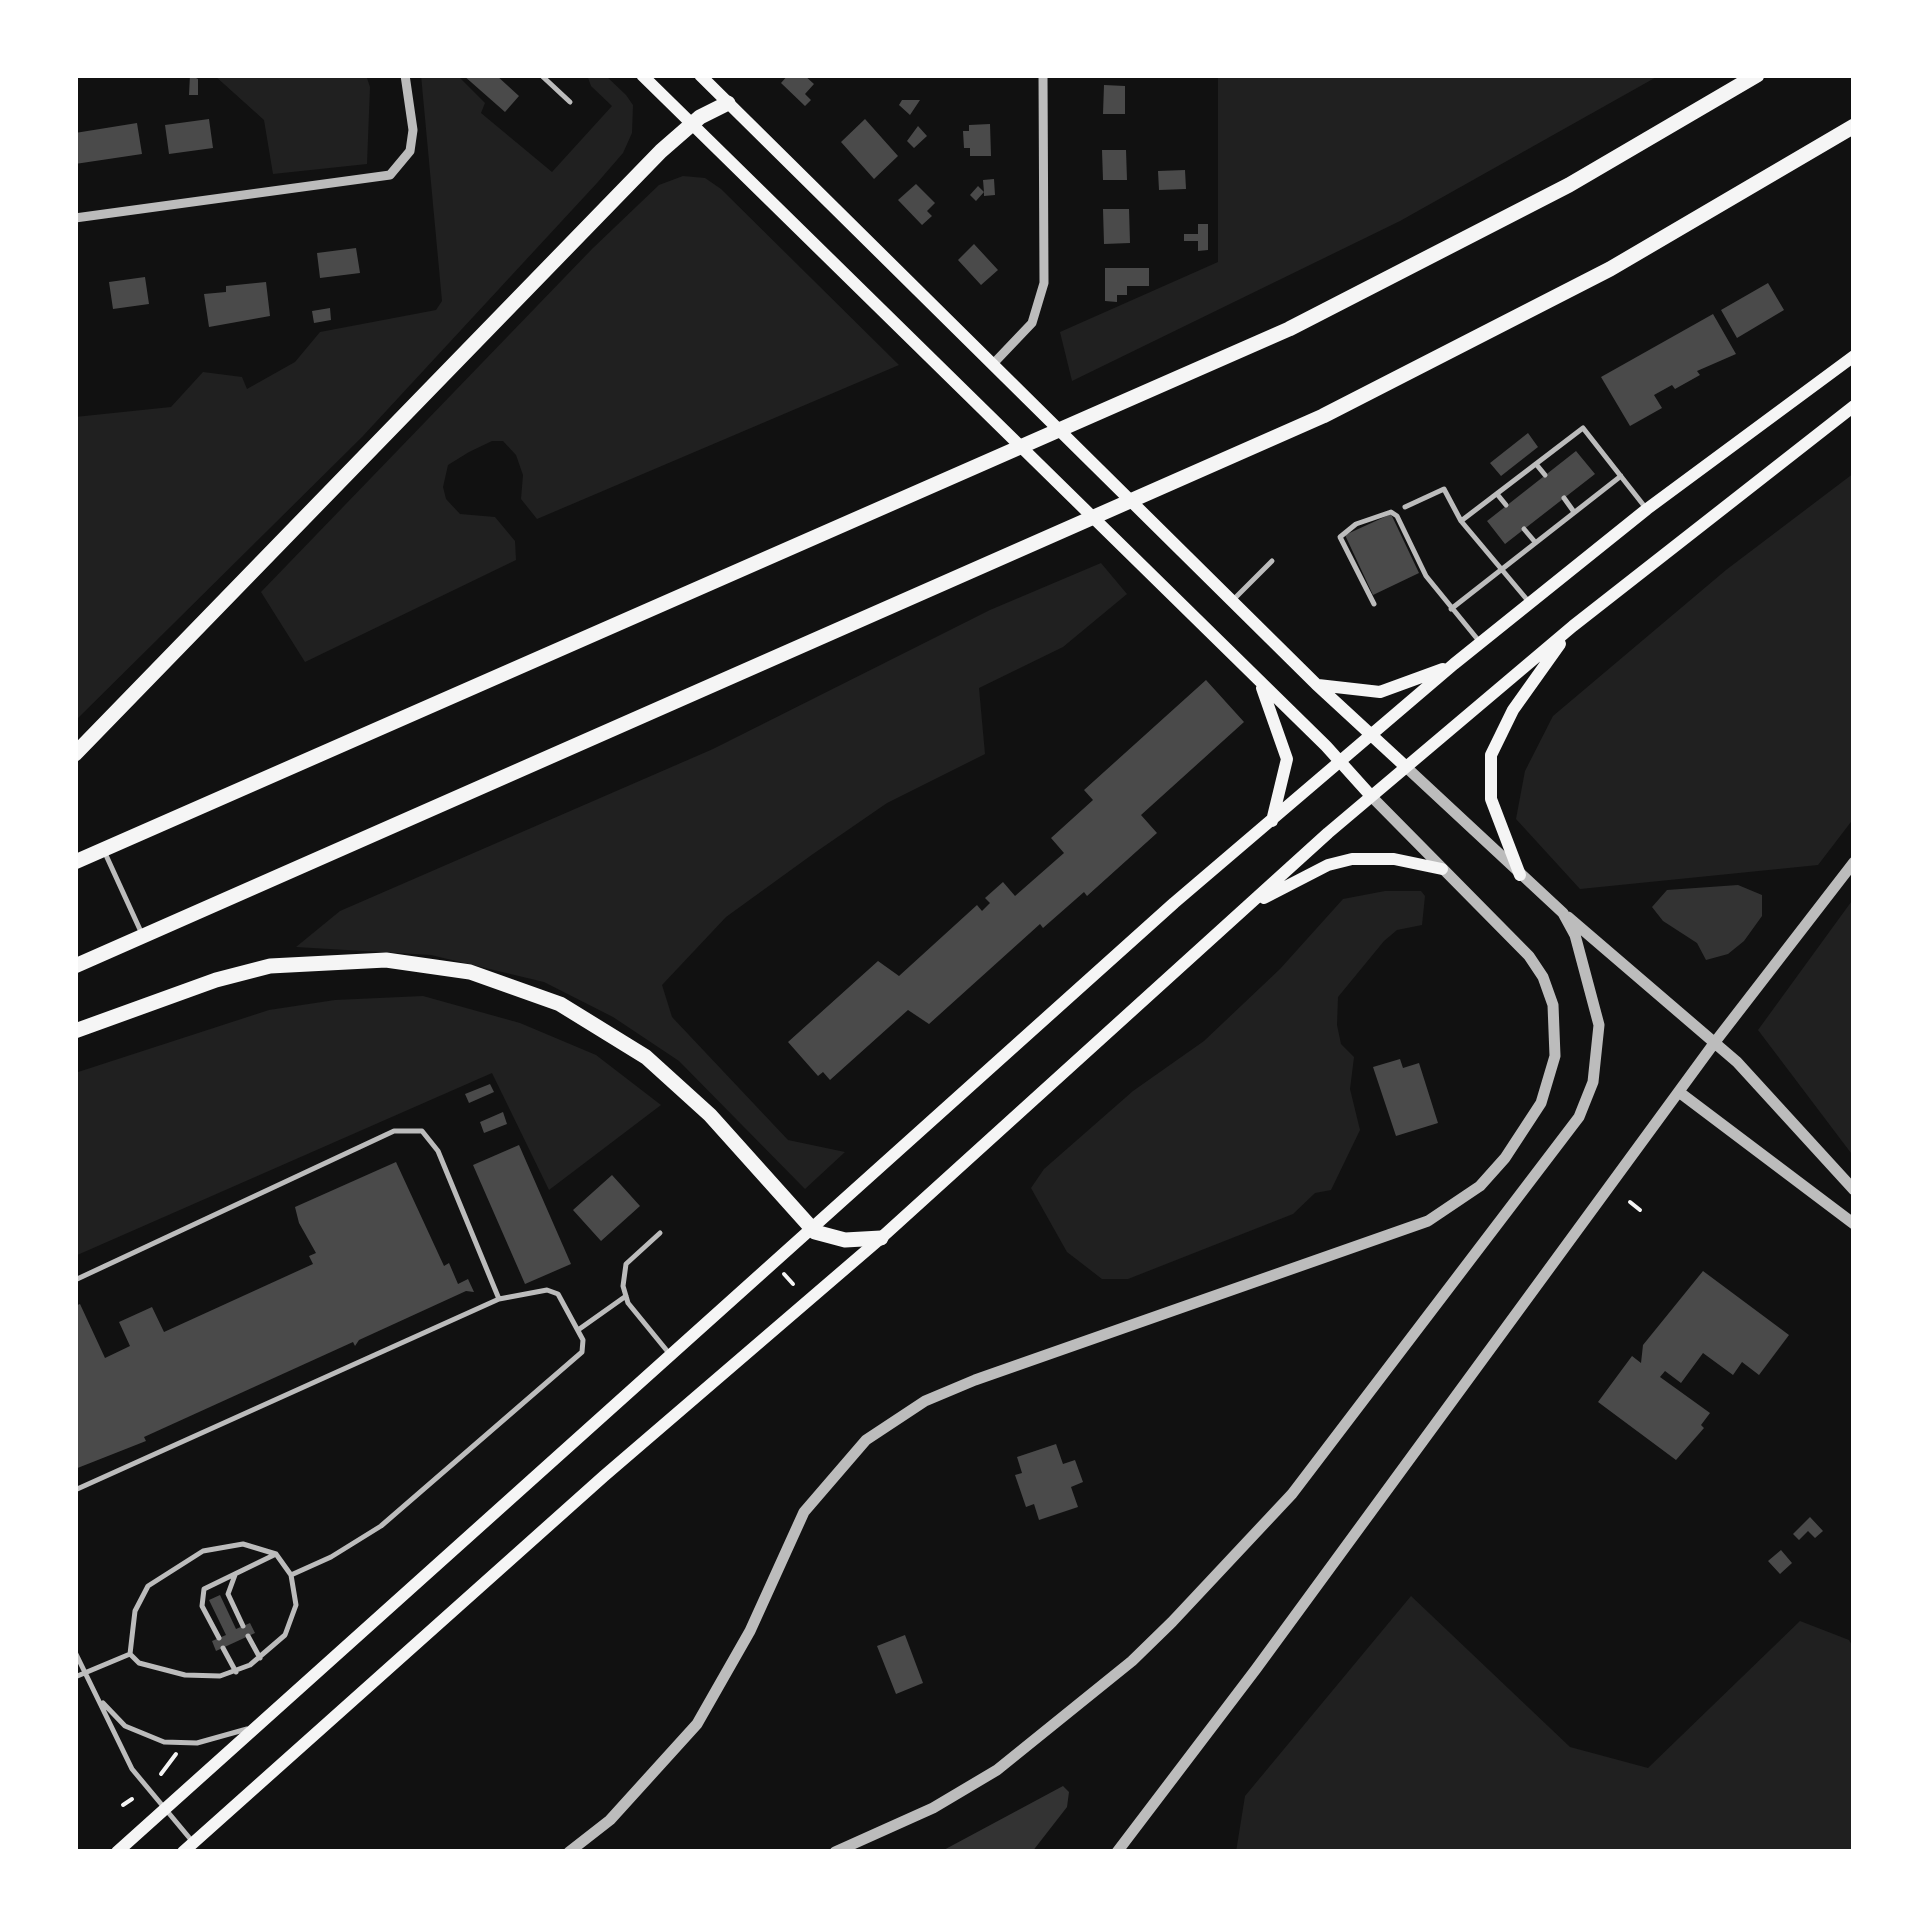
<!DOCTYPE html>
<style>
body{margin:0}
#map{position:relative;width:1929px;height:1927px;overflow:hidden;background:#111;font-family:"Asap Condensed",sans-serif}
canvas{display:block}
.frame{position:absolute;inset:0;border:78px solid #fff;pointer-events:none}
</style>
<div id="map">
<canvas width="1929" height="1927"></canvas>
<div class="frame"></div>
</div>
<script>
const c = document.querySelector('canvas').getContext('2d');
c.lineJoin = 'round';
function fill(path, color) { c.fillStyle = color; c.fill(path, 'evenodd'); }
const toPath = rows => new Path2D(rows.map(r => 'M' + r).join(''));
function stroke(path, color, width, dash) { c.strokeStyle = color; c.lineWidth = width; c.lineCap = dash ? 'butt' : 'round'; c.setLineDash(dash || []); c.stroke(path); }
fill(toPath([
 [214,75,366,75,370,87,367,164,273,174,264,120],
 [421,75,457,75,485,103,481,113,552,172,612,106,591,86,587,75,605,75,626,95,633,105,632,133,623,153,597,183,362,437,75,721,75,417,171,407,203,372,242,377,247,389,295,362,320,332,436,310,442,301],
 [1218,75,1660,75,1400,221,1072,381,1060,332,1218,262],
 [683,176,705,178,721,189,899,365,537,519,521,499,523,475,516,455,503,441,492,441,469,452,448,465,443,487,446,499,460,514,495,517,515,541,516,560,305,662,261,592,592,249,659,185],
 [1854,473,1854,818,1818,865,1580,889,1516,819,1525,771,1553,716,1726,570],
 [1101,563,1127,594,1063,647,979,688,985,754,887,803,813,854,726,917,662,985,672,1017,788,1140,845,1152,805,1189,679,1061,613,1017,544,982,431,955,296,947,340,911,713,749,990,610],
 [1385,891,1421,891,1425,896,1422,925,1397,930,1384,941,1338,997,1337,1025,1341,1044,1354,1057,1350,1089,1360,1130,1331,1190,1315,1193,1293,1214,1128,1279,1102,1279,1067,1252,1031,1188,1044,1169,1133,1091,1204,1041,1280,969,1343,899],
 [1854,898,1854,1157,1758,1030],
 [423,996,520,1023,596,1055,661,1105,549,1190,492,1073,75,1256,75,1073,269,1010,335,1000],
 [1411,1596,1570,1747,1648,1768,1800,1621,1849,1640,1854,1649,1854,1852,1236,1852,1245,1796]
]), '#202020');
fill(toPath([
 [1738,885,1762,895,1762,916,1744,941,1728,954,1706,960,1697,943,1663,921,1652,907,1667,890],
 [1063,1786,1069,1792,1067,1807,1032,1852,940,1852]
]), '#333');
fill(toPath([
 [190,75,198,79,198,95,189,95],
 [463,75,496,75,519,96,505,112],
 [788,75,804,75,814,84,805,94,811,100,805,106,781,83],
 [1104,85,1125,86,1125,114,1103,114],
 [902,100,920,100,910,115,899,105],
 [209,119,213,148,169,154,165,125],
 [865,119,898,156,874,179,841,142],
 [137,123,142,154,75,164,75,133],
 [990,124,991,156,970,156,970,148,964,148,963,131,969,131,969,125],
 [918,126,927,136,914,148,907,141],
 [1102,150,1126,150,1127,180,1103,180],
 [1185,170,1186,189,1159,190,1158,171],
 [994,179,995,195,984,196,984,192,976,201,970,195,978,186,984,192,983,180],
 [916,184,935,203,927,211,932,216,922,225,898,200],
 [1103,209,1129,209,1130,243,1104,244],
 [1198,224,1208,224,1208,250,1198,251,1198,241,1184,241,1184,234,1198,234],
 [974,244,998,270,981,285,958,260],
 [356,248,360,273,320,278,317,253],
 [1105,268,1149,268,1149,286,1127,286,1127,295,1117,295,1117,302,1105,301],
 [145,277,149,304,113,309,109,282],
 [266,282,270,316,209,327,204,294,226,292,226,286],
 [1768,283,1784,310,1737,338,1721,310],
 [330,308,331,320,314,323,312,311],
 [1713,314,1736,354,1697,371,1700,375,1675,389,1672,385,1654,395,1662,408,1630,426,1601,377],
 [1528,433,1538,447,1501,476,1490,463],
 [1576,451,1595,474,1505,544,1487,521],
 [1391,514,1419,573,1373,595,1345,535],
 [1206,680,1244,722,1141,815,1157,833,1087,896,1084,892,1043,928,1040,924,929,1024,908,1010,830,1080,823,1072,818,1076,788,1042,878,961,899,976,977,905,982,911,990,903,985,898,1003,882,1015,896,1064,853,1051,838,1093,800,1084,790],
 [1400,1059,1403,1068,1419,1063,1438,1123,1396,1136,1373,1067],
 [490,1084,494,1092,469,1103,465,1094],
 [503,1112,507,1124,484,1133,480,1122],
 [519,1145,571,1264,525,1284,473,1165],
 [396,1162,444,1266,449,1263,458,1284,468,1279,474,1292,466,1291,359,1340,355,1346,353,1342,144,1437,146,1441,75,1469,75,1306,80,1304,105,1358,130,1346,119,1322,152,1307,164,1332,313,1264,309,1256,316,1253,299,1223,295,1207],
 [612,1175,640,1206,601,1241,573,1210],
 [1703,1271,1789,1335,1759,1375,1742,1362,1733,1375,1703,1353,1681,1383,1665,1371,1660,1377,1710,1413,1701,1425,1704,1428,1676,1460,1598,1402,1632,1356,1641,1363,1643,1345],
 [1056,1444,1063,1464,1075,1460,1083,1482,1071,1487,1078,1507,1039,1520,1034,1504,1026,1507,1015,1475,1022,1473,1017,1457],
 [1810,1517,1823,1531,1815,1538,1808,1531,1799,1540,1793,1534],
 [1781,1550,1792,1563,1780,1574,1768,1561],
 [220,1595,236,1629,250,1623,255,1633,216,1651,212,1641,226,1635,209,1600],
 [905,1635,923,1683,896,1694,877,1646]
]), '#4a4a4a');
stroke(toPath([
 [1630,1202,1640,1210],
 [784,1274,793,1284],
 [161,1774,176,1754],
 [123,1805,132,1799]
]), '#f5f5f5', 4);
stroke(toPath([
 [541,75,570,102],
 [1536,464,1545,475],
 [1497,494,1506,505],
 [1564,498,1574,512],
 [1405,507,1444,489,1461,521],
 [1524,529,1535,542],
 [1235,598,1272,561],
 [1529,602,1461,521,1583,428,1645,507],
 [1374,604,1340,537,1356,524,1391,512,1397,516,1426,576,1479,641],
 [1451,609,1621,476],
 [105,853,142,934],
 [660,1233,626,1264,623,1286,628,1303,668,1352],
 [75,1280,394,1131,422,1131,438,1151,499,1299],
 [578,1330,626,1296],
 [75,1490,499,1299,547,1290,558,1294,583,1340,582,1352,381,1526,331,1557,291,1575],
 [243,1544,276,1554,291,1575,296,1605,285,1635,250,1665,220,1676,185,1675,139,1663,130,1654,133,1628,135,1611,148,1586,203,1551,243,1544],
 [235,1575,228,1594,243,1626],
 [248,1636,260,1658],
 [219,1638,202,1606,204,1589,276,1554],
 [223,1648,236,1672],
 [75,1652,132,1769,192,1841],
 [75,1677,130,1654],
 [103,1703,125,1726,164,1742,197,1743,247,1729]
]), '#bcbcbc', 5);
stroke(toPath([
 [75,218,390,175,410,151,413,130,405,75],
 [992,365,1032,323,1044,283,1043,75]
]), '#bcbcbc', 9);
stroke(toPath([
 [1568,917,1737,1062,1854,1190],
 [1679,1092,1854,1224],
 [569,1852,610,1820,697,1724,750,1631,804,1512,866,1440,925,1401,975,1380,1428,1221,1480,1186,1505,1158,1541,1103,1555,1056,1553,1005,1543,977,1529,956,1371,796],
 [835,1852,933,1808,997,1770,1132,1661,1172,1622,1292,1494,1579,1117,1593,1082,1599,1025,1575,935,1563,913,1406,767],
 [1117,1852,1256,1669,1715,1042,1854,862]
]), '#bcbcbc', 11);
stroke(toPath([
 [642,75,1326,746,1371,796],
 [700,75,1316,684,1406,767],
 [1318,685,1380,692,1443,669],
 [1262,688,1287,759,1272,821],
 [1520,875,1491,799,1491,755,1513,710,1560,644],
 [1264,898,1328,865,1352,859,1394,859,1442,869],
 [117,1852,1174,903,1454,664,1647,509,1854,356],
 [183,1852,604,1476,881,1238,1328,833,1573,626,1854,406]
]), '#f5f5f5', 12);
stroke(toPath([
 [75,754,661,151,700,117,728,103],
 [75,862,1289,329,1569,185,1757,75],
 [75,966,1323,416,1610,269,1854,126],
 [75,1031,216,980,270,966,386,960,470,972,560,1004,646,1057,710,1115,815,1232,845,1240,881,1238]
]), '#f5f5f5', 15);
</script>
